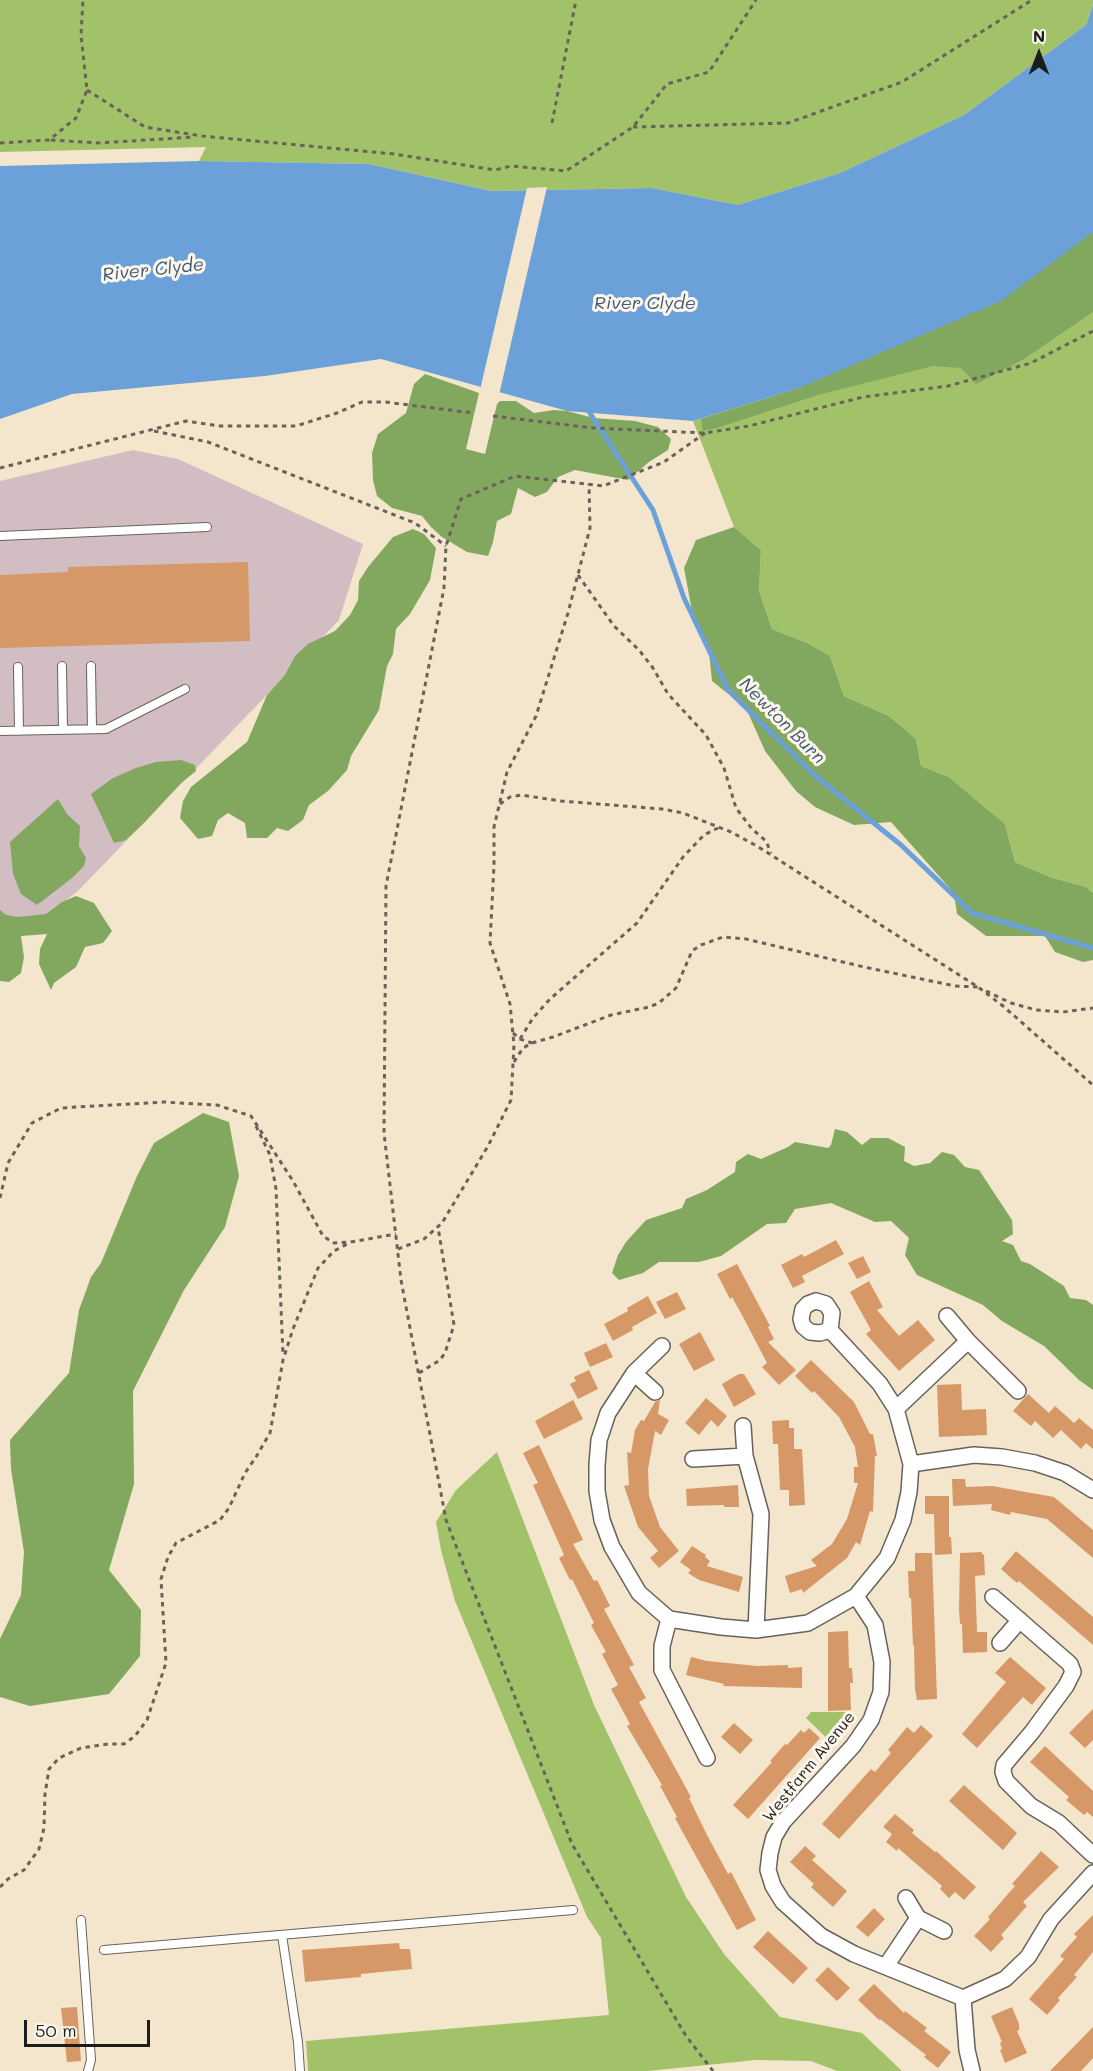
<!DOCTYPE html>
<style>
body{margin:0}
#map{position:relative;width:1093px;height:2071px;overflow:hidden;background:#f4e6cd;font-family:Mali,sans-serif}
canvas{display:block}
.north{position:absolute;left:1009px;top:24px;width:60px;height:60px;-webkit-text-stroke:4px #fbf7ec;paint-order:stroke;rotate:0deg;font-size:16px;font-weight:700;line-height:24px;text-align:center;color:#1c1c1c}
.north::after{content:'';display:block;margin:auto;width:21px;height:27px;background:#1c1c1c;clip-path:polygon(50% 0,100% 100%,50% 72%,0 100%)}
.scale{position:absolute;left:24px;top:2020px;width:126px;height:27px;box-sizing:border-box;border:3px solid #1c1c1c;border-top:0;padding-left:8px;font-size:18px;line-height:21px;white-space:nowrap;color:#1c1c1c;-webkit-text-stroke:4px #fbf7ec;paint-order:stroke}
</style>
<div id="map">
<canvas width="1093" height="2071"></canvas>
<div class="north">N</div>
<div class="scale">50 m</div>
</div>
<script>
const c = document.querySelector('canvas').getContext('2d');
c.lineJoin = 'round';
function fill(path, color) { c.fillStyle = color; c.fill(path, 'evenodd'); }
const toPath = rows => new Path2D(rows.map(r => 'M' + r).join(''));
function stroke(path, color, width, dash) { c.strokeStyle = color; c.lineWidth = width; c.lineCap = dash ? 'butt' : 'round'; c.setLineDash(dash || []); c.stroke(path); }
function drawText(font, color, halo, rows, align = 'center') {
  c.font = font + ' Mali,sans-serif'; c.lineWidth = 6; c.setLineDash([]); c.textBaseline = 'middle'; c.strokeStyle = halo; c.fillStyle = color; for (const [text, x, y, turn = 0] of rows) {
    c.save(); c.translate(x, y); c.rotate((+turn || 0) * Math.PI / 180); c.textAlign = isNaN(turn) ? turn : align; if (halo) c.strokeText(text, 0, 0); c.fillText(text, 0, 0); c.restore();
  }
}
fill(toPath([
 [133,450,178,459,363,544,339,620,77,892,0,948,0,481]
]), '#d2bec2');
fill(toPath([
 [0,0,1093,0,1093,5,1086,25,964,115,840,173,738,205,652,188,491,191,369,164,199,161,206,147,0,152],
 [1093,232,1093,893,1086,887,1050,877,1015,862,1005,824,949,777,921,766,916,739,889,716,844,696,830,656,807,643,772,629,759,591,761,550,734,527,693,421,799,388],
 [497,1452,594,1705,686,1897,724,1954,780,2017,862,2033,902,2071,837,2071,811,2061,756,2060,648,2071,308,2071,306,2041,609,2015,601,1938,587,1917,455,1601,441,1550,436,1522,456,1490],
 [811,1712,846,1712,846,1728,833,1744,806,1718]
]), '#a2c26a');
fill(toPath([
 [1093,229,1093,312,1024,359,976,384,961,368,933,366,818,395,720,427,703,431,701,419,799,388],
 [425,374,479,393,466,449,485,454,497,404,500,401,516,401,534,413,554,410,567,411,594,418,635,421,658,427,671,439,668,450,649,462,628,480,575,470,558,477,547,492,535,497,518,488,511,514,497,521,493,542,488,556,467,552,442,537,431,527,422,516,392,508,377,496,373,480,372,453,378,434,406,413,414,384],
 [734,527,761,550,759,591,772,629,807,643,830,656,844,696,889,716,916,739,921,766,949,777,1005,824,1015,862,1050,877,1086,887,1093,893,1093,960,1083,962,1055,952,1045,936,986,936,957,914,954,893,891,822,854,825,815,807,796,791,765,751,746,708,712,681,709,652,692,611,684,568,696,540],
 [413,529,424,534,436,548,430,580,410,614,396,629,393,654,387,666,379,710,351,756,347,770,328,791,309,805,303,820,288,831,277,828,267,838,247,838,245,823,228,813,218,820,212,836,198,839,180,818,183,801,191,787,247,742,267,695,285,675,295,656,308,644,335,631,350,615,358,600,359,581,368,567,393,537],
 [181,760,195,765,196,771,181,783,144,823,126,840,114,843,91,794,113,778,136,768,156,762],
 [58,799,67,814,80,826,79,846,86,858,84,866,72,878,37,905,21,894,13,874,10,842],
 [76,896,94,903,112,931,103,943,85,947,76,967,54,983,51,990,39,964,40,949,47,934,21,936,24,957,21,973,9,982,0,981,0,910,6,915,18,917,46,914,62,902],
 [203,1113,229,1122,239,1176,225,1227,184,1290,133,1391,134,1484,109,1570,141,1610,140,1656,109,1694,30,1706,0,1697,0,1639,21,1595,24,1552,11,1469,10,1440,69,1373,79,1310,91,1277,101,1263,137,1176,154,1143],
 [835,1129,847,1132,862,1145,871,1138,888,1138,905,1147,904,1161,914,1166,930,1163,942,1152,954,1155,965,1167,979,1170,1012,1220,1013,1234,1002,1241,1013,1245,1021,1261,1030,1264,1064,1286,1070,1298,1086,1300,1093,1305,1093,1390,1079,1380,1044,1346,1002,1321,983,1305,917,1275,905,1255,909,1238,891,1221,875,1222,831,1203,795,1209,786,1223,767,1224,721,1256,699,1262,659,1262,643,1273,619,1280,612,1273,618,1255,626,1242,646,1220,682,1208,686,1199,707,1190,735,1172,736,1162,748,1154,761,1159,788,1147,795,1142,828,1148,831,1145]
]), '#81a85e');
fill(toPath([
 [1093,5,1093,232,1001,301,799,388,693,421,567,411,381,359,265,376,72,394,0,419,0,166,199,161,369,164,491,191,652,188,738,205,840,173,964,115,1086,25]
]), '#6ba1d8');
fill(toPath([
 [547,187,499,395,480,390,527,188]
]), '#f4e6cd');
stroke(toPath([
 [586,407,653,510,684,598,728,690,813,774,901,845,972,913,1093,948]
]), '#6ba1d8', 5);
fill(toPath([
 [248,562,250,641,0,648,0,575,68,572,68,567],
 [836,1240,844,1254,802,1276,805,1282,793,1288,781,1265,802,1254,804,1257],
 [863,1256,871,1272,857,1279,848,1263],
 [737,1264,770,1326,768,1327,774,1339,768,1342,796,1370,779,1385,762,1367,767,1363,742,1315,732,1297,730,1299,717,1274],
 [869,1281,883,1307,877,1310,899,1336,918,1320,935,1340,899,1371,866,1334,871,1330,850,1292],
 [677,1292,686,1309,665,1319,656,1302],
 [648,1296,657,1313,632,1327,633,1330,613,1341,604,1324,628,1311,627,1308],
 [700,1332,715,1360,694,1371,679,1344],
 [606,1343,613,1357,590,1367,584,1353],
 [811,1360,854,1402,870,1434,873,1434,877,1456,875,1456,873,1512,870,1511,860,1545,856,1542,847,1558,803,1593,802,1589,790,1593,785,1576,817,1566,811,1560,832,1544,847,1519,858,1483,854,1483,854,1467,858,1467,855,1447,839,1417,814,1391,812,1393,795,1376],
 [589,1370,598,1389,578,1399,570,1384,576,1381,574,1377],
 [739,1374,744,1374,756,1394,734,1407,722,1384],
 [961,1384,962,1410,986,1409,987,1435,939,1437,937,1385],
 [1028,1394,1049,1413,1055,1406,1074,1423,1079,1418,1093,1430,1093,1449,1086,1443,1081,1449,1061,1430,1053,1438,1035,1421,1031,1426,1013,1411],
 [706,1398,727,1416,718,1427,711,1420,699,1435,685,1423],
 [573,1400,583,1419,544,1439,535,1421],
 [660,1400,658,1414,669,1420,661,1435,655,1431,648,1469,649,1496,660,1527,679,1551,659,1568,650,1558,658,1551,638,1527,624,1486,629,1485,627,1452,631,1453,635,1430,641,1420,644,1421,655,1402],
 [789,1420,789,1428,794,1428,794,1449,802,1449,805,1505,789,1506,789,1490,780,1490,778,1444,773,1444,772,1421],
 [539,1445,583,1540,573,1544,594,1581,597,1580,610,1606,604,1609,634,1665,629,1667,646,1698,639,1702,691,1797,689,1798,707,1835,728,1874,731,1872,756,1920,737,1930,682,1831,675,1818,677,1817,660,1786,662,1785,627,1726,630,1724,611,1689,618,1685,602,1654,606,1652,591,1625,594,1623,572,1579,570,1580,559,1558,564,1555,533,1485,538,1483,523,1453],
 [952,1479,965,1479,966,1487,992,1486,1054,1497,1093,1530,1093,1558,1047,1519,1011,1512,1010,1515,991,1510,992,1504,953,1506],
 [738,1485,739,1507,724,1507,724,1505,687,1506,686,1489],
 [925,1496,949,1496,949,1537,951,1537,952,1554,935,1555,934,1514,925,1514],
 [692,1546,706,1555,705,1557,710,1561,707,1566,743,1577,739,1592,699,1580,688,1573,691,1570,680,1562],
 [1016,1551,1093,1617,1093,1645,1019,1581,1017,1583,1001,1569],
 [982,1552,982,1555,984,1554,985,1575,975,1576,977,1632,987,1632,987,1652,963,1653,962,1624,960,1624,959,1610,960,1553],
 [915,1553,932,1553,937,1699,917,1700,915,1689,914,1645,913,1645,911,1598,909,1598,908,1571,915,1571],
 [848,1631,849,1668,852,1668,853,1683,850,1683,851,1710,828,1711,828,1632],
 [691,1657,707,1661,757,1666,788,1665,788,1668,802,1667,802,1688,723,1686,724,1684,686,1675],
 [1010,1657,1046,1688,1032,1705,1023,1697,977,1748,962,1734,1006,1682,995,1673],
 [1093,1709,1093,1740,1085,1748,1069,1733],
 [734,1723,753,1740,740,1754,721,1737],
 [921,1725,933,1736,839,1839,822,1824,871,1769,875,1772,891,1753,888,1750,907,1727,914,1733],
 [809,1728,820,1738,748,1819,733,1805,772,1762,770,1761,785,1744,787,1745,801,1730,804,1733],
 [1045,1746,1093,1791,1093,1817,1087,1812,1084,1815,1066,1800,1069,1797,1030,1762],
 [964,1785,1017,1833,1003,1850,949,1801],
 [895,1814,914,1830,912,1833,935,1852,936,1851,976,1887,964,1900,955,1892,949,1898,940,1889,942,1886,898,1848,897,1851,886,1842,892,1834,883,1827],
 [805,1846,816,1856,812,1860,847,1891,833,1907,811,1887,814,1884,790,1862],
 [1041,1851,1059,1867,1023,1902,1027,1906,1001,1935,1004,1938,991,1952,974,1936,990,1919,988,1917,1015,1886,1012,1884],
 [874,1908,885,1919,868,1937,856,1927],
 [1093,1915,1093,1952,1074,1975,1077,1977,1058,1998,1060,2000,1047,2015,1029,1999,1064,1959,1060,1956,1077,1937,1074,1934],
 [768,1931,808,1968,793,1984,753,1947],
 [399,1943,400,1949,410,1949,412,1969,361,1974,361,1977,305,1982,302,1950],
 [828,1967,850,1988,837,2001,815,1980],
 [874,1984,904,2013,905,2011,927,2028,924,2031,951,2052,938,2068,924,2057,926,2055,880,2019,879,2020,858,2000],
 [77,2007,81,2061,67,2062,61,2008],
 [1012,2007,1019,2024,1019,2030,1017,2031,1027,2053,1005,2063,1000,2050,1002,2049,1000,2043,1002,2042,991,2016],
 [1093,2027,1093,2058,1081,2071,1050,2071]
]), '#d59866');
const service = toPath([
 [0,536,207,527],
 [62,666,63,730],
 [91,666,92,729],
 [18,667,19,731],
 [0,731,106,729,185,689],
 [81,1920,91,2060,88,2071],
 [282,1935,298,2042,300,2071],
 [104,1950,573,1910]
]);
const minor = toPath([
 [816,1301,826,1304,832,1313,830,1330,820,1333,810,1332,803,1326,801,1319,803,1309,808,1304,816,1301],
 [947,1316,968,1341,1018,1391],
 [662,1346,634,1373,608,1413,599,1440,597,1465,597,1491,602,1520,612,1547,639,1593,669,1619,721,1627,756,1630,808,1623,856,1596,887,1558,903,1520,909,1492,911,1464,896,1409,880,1384,830,1330],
 [634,1373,655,1392],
 [896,1409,968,1341],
 [743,1426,745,1456,761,1514,756,1630],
 [693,1459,745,1456],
 [911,1464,974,1455,1002,1457,1035,1463,1065,1473,1093,1490],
 [856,1596,875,1625,882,1662,881,1692,871,1720,853,1746,783,1822,774,1837,770,1853,768,1870,773,1886,783,1902,821,1936,854,1954,963,1998],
 [993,1597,1070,1664,1073,1672,1066,1686,1032,1732,1004,1765,1003,1772,1006,1781,1031,1806,1059,1823,1093,1855],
 [669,1619,662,1646,662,1670,707,1758],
 [1000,1643,1020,1620],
 [906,1898,918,1918,944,1931],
 [886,1966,918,1918],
 [963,1998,1005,1979,1028,1957,1051,1919,1093,1873],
 [963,1998,967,2050,972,2071]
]);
stroke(service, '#68635a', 10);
stroke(minor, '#68635a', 18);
stroke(toPath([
 [87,90,145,127,202,136,394,154,495,170,511,166,566,171,633,127,667,84,709,72,756,0],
 [552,123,576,0],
 [633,127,788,123,902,82,1032,0],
 [51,140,99,143,194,137],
 [0,143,49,140,76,118,87,90,81,35,83,0],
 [493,416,593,428,705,433,749,426,863,397,948,386,1031,363,1093,331],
 [154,431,208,442,415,523,446,546],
 [705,433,664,462,603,486,515,476,461,499,446,546,444,588,386,886,384,1133,401,1280,446,1520,572,1844,686,2036,713,2071],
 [0,468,186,421,220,426,296,426,337,413,362,402,385,402,474,413],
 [578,575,614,626,639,650,653,668,668,694,706,735,724,768,736,808,752,829,766,841,771,853],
 [500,804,510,797,521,795,561,801,662,809,683,813,731,832,757,846,978,987,1003,1006,1093,1085],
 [986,991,1011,1003,1036,1010,1063,1012,1093,1008],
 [513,1033,520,1039,532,1043],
 [520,1039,533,1018,550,999,637,923,683,857,704,835,718,828],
 [514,1062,523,1048,532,1043,553,1037,611,1015,649,1007,659,1003,676,988,692,951,701,945,723,937,746,939,864,967,955,986,978,987],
 [256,1126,270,1155,276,1189,283,1355],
 [0,1198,8,1163,32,1123,61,1108,164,1102,217,1105,251,1116,293,1181,323,1236,334,1243,350,1242],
 [398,1249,424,1239,442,1223,488,1146,511,1100,514,1045,510,1004,490,943,494,865,494,827,507,772,536,716,568,613,590,528,589,484],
 [419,1373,440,1360,445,1353,454,1325,438,1227],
 [0,1887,8,1879,24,1870,39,1849,44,1828,45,1794,49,1769,59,1758,81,1748,108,1744,124,1744,135,1736,147,1720,166,1663,161,1579,168,1557,176,1543,220,1520,229,1508,245,1473,256,1457,270,1433,283,1360,293,1329,318,1268,334,1251,351,1242,396,1234]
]), '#68635a', 3, [4.5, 4.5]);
stroke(service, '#fff', 8);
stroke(minor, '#fff', 15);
drawText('16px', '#1c1c1c', '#fbf7ec', [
 ["Westfarm Avenue",809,1767,-51]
]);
drawText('italic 18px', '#405871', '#fbf7ec', [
 ["River Clyde",153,270,-6],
 ["River Clyde",645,303],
 ["Newton Burn",782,721,45]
]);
</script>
